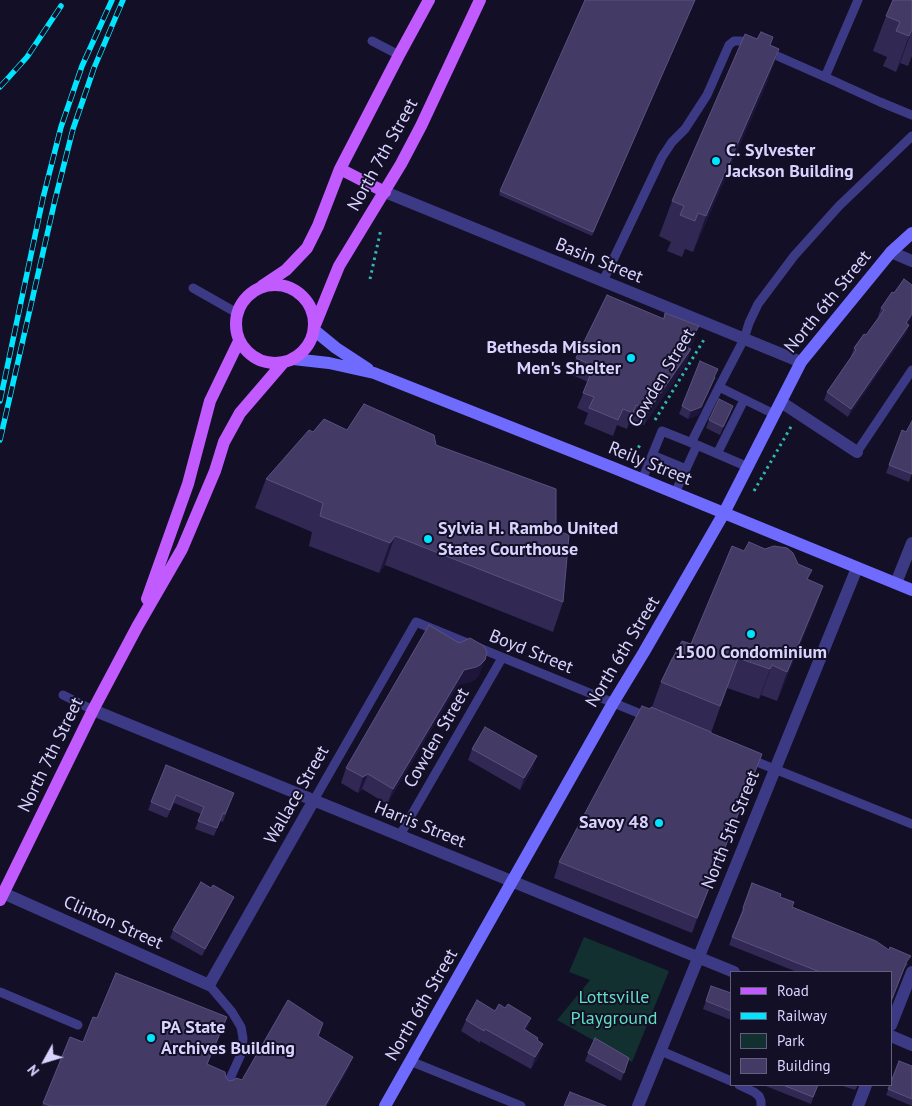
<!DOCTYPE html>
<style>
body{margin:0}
#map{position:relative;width:912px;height:1106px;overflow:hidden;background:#130f26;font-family:"PT Sans",sans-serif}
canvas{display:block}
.legend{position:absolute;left:730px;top:971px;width:162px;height:115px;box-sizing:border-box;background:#130f26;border:1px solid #625e7d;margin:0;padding:6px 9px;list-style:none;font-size:15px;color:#d9d4ff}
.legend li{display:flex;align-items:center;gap:10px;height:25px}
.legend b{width:25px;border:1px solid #625e7d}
.north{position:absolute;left:20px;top:1036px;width:50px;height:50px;-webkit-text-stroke:4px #130f26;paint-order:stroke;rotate:231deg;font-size:14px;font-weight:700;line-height:20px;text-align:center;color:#d9d4ff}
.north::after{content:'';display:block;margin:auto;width:18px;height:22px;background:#d9d4ff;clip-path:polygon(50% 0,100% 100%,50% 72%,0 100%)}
</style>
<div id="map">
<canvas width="912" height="1106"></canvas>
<ul class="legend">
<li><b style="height:6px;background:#c25bff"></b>Road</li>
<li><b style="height:6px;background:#00e5ff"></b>Railway</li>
<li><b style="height:14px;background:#12302f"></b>Park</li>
<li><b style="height:14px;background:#433a66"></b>Building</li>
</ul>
<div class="north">N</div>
</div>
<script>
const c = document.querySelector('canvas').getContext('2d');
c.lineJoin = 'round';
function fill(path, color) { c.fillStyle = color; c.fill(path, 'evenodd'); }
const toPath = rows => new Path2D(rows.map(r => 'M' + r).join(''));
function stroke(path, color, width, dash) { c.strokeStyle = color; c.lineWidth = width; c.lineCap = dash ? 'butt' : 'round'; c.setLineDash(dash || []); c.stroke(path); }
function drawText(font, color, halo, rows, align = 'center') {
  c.font = font + ' "PT Sans",sans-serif'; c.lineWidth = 4; c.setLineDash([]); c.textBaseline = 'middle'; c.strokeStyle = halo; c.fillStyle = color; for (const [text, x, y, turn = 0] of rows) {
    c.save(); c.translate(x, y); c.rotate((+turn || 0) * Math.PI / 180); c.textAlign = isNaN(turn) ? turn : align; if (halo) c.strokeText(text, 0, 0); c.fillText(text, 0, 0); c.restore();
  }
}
fill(toPath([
 [584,937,669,971,632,1062,557,1020,590,980,569,972]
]), '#12302f');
stroke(toPath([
 [370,279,381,229],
 [655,420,705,338],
 [632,459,641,443],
 [754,491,792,425]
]), '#2fb8b0', 3, [2.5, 4]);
stroke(toPath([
 [372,41,399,55],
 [766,51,825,77,880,102,912,115],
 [825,77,858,0],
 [603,281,662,157,672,142,685,129,707,95,729,45,734,41,741,41,751,45],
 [193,288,237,313],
 [774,414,719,387,744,339,749,323,758,304,794,256,839,206,912,136],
 [691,443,719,387],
 [697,445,748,467],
 [857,452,912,370],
 [717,454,744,400],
 [652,455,686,469],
 [642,480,662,431,697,445,675,493],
 [63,695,93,710],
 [747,758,912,824],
 [314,800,416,622,648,717],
 [400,835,502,658],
 [209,985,232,1012,241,1027,243,1038,242,1052,228,1083],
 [0,992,78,1025],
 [661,1051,731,1081],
 [410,1061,521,1106],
 [739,1085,754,1092,759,1096,761,1101,761,1106]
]), '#3d3a85', 9);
stroke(toPath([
 [385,192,801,362],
 [891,252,912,261],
 [781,402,857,452],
 [896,583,912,543],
 [93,710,734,972],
 [3,893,209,985,314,800],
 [891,1025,912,972],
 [891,1036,912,1045],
 [638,1106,857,568],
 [858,1106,866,1085]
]), '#3d3a85', 12);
stroke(toPath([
 [314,330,336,348,368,369],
 [293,359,329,363,374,373,614,468,912,590],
 [385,1106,613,703,644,652,724,513,801,362,891,252,912,233]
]), '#6f6bff', 12);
stroke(toPath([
 [340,169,385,192],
 '236 324a39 39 0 1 1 78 0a39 39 0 1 1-78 0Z',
 [262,286,286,270,307,248,318,226,340,169,399,55,429,0],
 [315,325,339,266,401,164,421,126,480,0],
 [147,599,188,484,210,401,239,341],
 [0,900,93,710,137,627,182,549,215,471,224,442,240,413,283,363]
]), '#c25bff', 12);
const rail = toPath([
 [0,87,27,57,61,6],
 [0,401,43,198,61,127,82,66,112,0],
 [0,440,55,200,73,129,94,68,123,0]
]);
stroke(rail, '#00e5ff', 5.5);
stroke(rail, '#130f26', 4, [11]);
fill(toPath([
 [695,0,592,236,499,195,500,191],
 [912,0,912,56,908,66,900,63,896,72,883,66,887,57,873,51,886,16],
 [770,45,779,49,766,85,693,252,685,249,682,257,667,251,671,242,659,236,672,201],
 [881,308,909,325,906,333,848,417,824,400,827,392,852,357,851,356,854,348,866,335,880,317,878,316],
 [665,313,699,326,693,342,689,348,691,349,686,364,644,425,630,420,627,429,617,425,613,436,584,424,588,413,577,408,588,382,570,374,576,358,663,318],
 [700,361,715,377,712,385,698,415,688,419,679,414],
 [733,406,730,414,720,435,706,428,709,420],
 [347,430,436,445,556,530,563,602,553,632,385,565,379,573,309,546,312,532,255,508,266,479,313,432],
 [902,430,906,432,912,473,909,482,886,473],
 [744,551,798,564,808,580,823,586,812,616,777,701,761,695,759,699,727,688,711,733,762,754,692,933,554,878,559,862,650,709,652,707,661,682,691,644],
 [459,643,479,675,474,680,470,682,458,685,387,804,362,789,358,793,341,783,346,768],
 [472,749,533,768,520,790,468,760],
 [166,765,234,793,223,822,220,821,214,836,195,829,201,814,174,803,167,818,148,810],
 [752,883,780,897,792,907,908,964,904,969,891,1004,891,972,797,972,729,945],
 [211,888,234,897,231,904,202,956,170,938,173,930],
 [711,986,731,993,731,1020,703,1009],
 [227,1017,207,1064,229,1081,242,1080,321,1031,318,1036,350,1065,327,1106,42,1106,70,1037,83,1042,97,1018],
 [466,1020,527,1030,538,1040,539,1056,531,1069,480,1041,480,1043,461,1031],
 [588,1053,629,1058,621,1081,585,1061],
 [912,1066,912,1106,886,1095,890,1085],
 [763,1085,818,1085,811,1104],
 [840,1085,858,1085,855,1090]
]), '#312854');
fill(toPath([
 [912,30,900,63,896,72,909,36],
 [779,49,766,85,693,252,706,216],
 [912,314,912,318,903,331,906,323],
 [909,325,906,333,848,417,851,409],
 [699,326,693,342,680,362,686,347],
 [691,349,686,364,644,425,649,410],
 [715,377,712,385,698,415,688,419,691,411],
 [733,406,730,414,720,435,723,427],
 [395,536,385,565,379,573,390,543],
 [823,586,812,616,777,701,787,672],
 [485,660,479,675,474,680,470,682,458,685,387,804,393,789,464,670],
 [772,665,761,695,759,699,770,669],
 [762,754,756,769,692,933,697,918],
 [537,756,533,768,520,790,524,778],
 [368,774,362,789,358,793,363,777],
 [234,897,231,904,202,956,205,949],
 [531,1018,527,1030,520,1040,524,1029],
 [543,1044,539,1056,531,1069,535,1057],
 [353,1057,350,1065,327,1106,325,1106]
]), '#1d163a');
const building = toPath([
 [585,0,695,0,593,232,500,191,585,0],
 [893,0,912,0,912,29,909,36,896,31,900,22,886,16,893,0],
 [761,32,773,37,770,45,779,49,706,216,698,213,695,221,680,215,684,206,672,201,745,34,757,39,761,32],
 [904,279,912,285,912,314,906,323,909,325,851,409,827,392,856,350,854,348,864,334,866,335,884,310,881,308,892,292,894,293,904,279],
 [607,295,664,319,665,313,699,326,686,347,691,349,649,410,636,405,633,413,623,409,618,420,589,408,594,397,583,393,594,366,576,358,607,295],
 [700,361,718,369,714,377,715,377,701,407,691,411,682,406,700,361],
 [719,399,733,406,723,427,709,420,719,399],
 [364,404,434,435,436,445,556,489,556,530,569,535,563,602,395,536,390,543,320,516,323,503,266,479,309,430,313,432,324,419,347,430,364,404],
 [912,421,912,474,889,465,902,430,906,432,912,421],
 [749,542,765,549,774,546,787,548,793,553,798,564,812,570,807,579,823,586,787,672,772,665,770,669,738,658,720,706,661,682,672,659,682,641,691,644,732,546,744,551,749,542],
 [429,625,459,643,470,638,484,646,487,652,485,660,480,665,476,667,464,670,393,789,368,774,363,777,346,768,429,625],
 [642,706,650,709,651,707,711,732,711,733,762,754,697,918,559,862,642,706],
 [485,727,537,756,524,778,472,749,485,727],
 [166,765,234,793,225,814,223,813,217,828,198,821,204,807,176,795,170,810,151,802,166,765],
 [201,882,211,888,213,885,234,897,205,949,173,930,201,882],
 [752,883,781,894,780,897,794,902,792,907,876,941,889,950,890,947,911,956,907,961,891,1001,891,972,820,972,732,937,744,909,743,908,752,883],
 [116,973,227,1017,207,1064,225,1072,226,1078,229,1081,234,1080,236,1078,242,1080,288,1000,323,1023,318,1036,353,1057,325,1106,51,1106,43,1103,70,1037,83,1042,93,1017,97,1018,116,973],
 [711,986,731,993,731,1011,706,1001,711,986],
 [477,1000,495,1011,499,1004,505,1008,508,1004,531,1018,524,1029,538,1038,537,1040,543,1044,535,1057,485,1029,484,1031,466,1020,477,1000],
 [595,1038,629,1058,624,1073,588,1053,595,1038],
 [899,1061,912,1066,912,1099,888,1089,890,1085,891,1085,891,1082,899,1061],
 [783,1085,818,1085,813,1097,783,1085],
 [570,1092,606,1106,564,1106,570,1092]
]);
fill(building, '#433a66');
stroke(building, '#5a527e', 1);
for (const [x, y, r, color] of [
 [716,161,5,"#00e5ff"],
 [631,358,5,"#00e5ff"],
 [428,539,5,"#00e5ff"],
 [751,634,5,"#00e5ff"],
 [659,823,5,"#00e5ff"],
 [151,1038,5,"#00e5ff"]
]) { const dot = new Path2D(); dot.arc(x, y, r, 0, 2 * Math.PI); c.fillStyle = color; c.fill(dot); stroke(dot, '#130f26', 2); }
drawText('bold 18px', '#d9d4ff', '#130f26', [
 ["C. Sylvester",726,151],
 ["Jackson Building",726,172],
 ["Bethesda Mission",621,348,"right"],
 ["Men's Shelter",621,369,"right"],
 ["Sylvia H. Rambo United",438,529],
 ["States Courthouse",438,550],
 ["1500 Condominium",751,653,"center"],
 ["Savoy 48",649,823,"right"],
 ["PA State",161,1028],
 ["Archives Building",161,1049]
], 'left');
drawText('18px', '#d9d4ff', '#130f26', [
 ["North 7th Street",383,155,-61],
 ["Basin Street",599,261,22],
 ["North 6th Street",828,302,-51],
 ["Cowden Street",662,378,-59],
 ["Reily Street",650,464,22],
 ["Boyd Street",531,652,22],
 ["North 6th Street",623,652,-59],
 ["Cowden Street",437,738,-60],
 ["North 7th Street",51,755,-64],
 ["Wallace Street",297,795,-60],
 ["Harris Street",420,825,22],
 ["North 5th Street",731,830,-68],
 ["Clinton Street",113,923,24],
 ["North 6th Street",422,1005,-60]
]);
drawText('18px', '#5fe0c0', '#130f26', [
 ["Lottsville",614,998],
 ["Playground",614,1019]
]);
</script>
